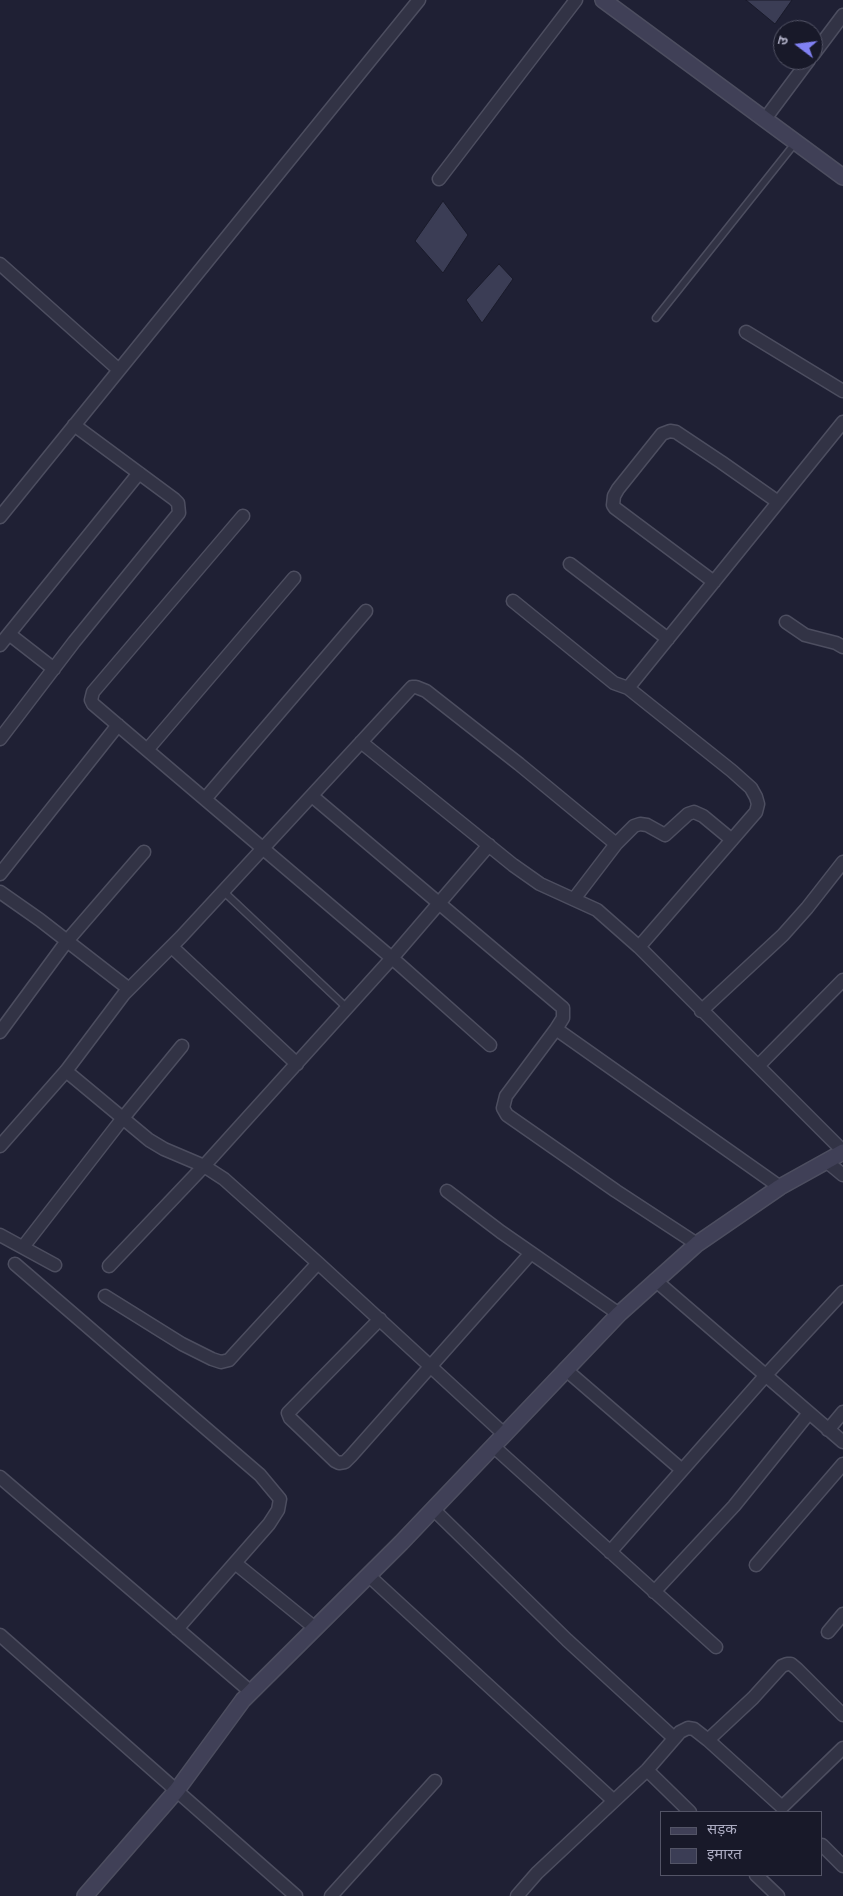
<!DOCTYPE html>
<meta charset="utf-8">
<style>
body{margin:0}
#map{position:relative;width:843px;height:1896px;overflow:hidden;background:#1f2034;font-family:Overpass,"Noto Sans Devanagari",sans-serif}
canvas{display:block}
.legend{position:absolute;left:660px;top:1811px;width:162px;height:65px;box-sizing:border-box;background:#181929;border:1px solid #535466;margin:0;padding:6px 9px;list-style:none;font-size:15px;color:#acacc2}
.legend li{display:flex;align-items:center;gap:10px;height:25px}
.legend b{width:25px;border:1px solid #535466}
.north{position:absolute;left:773px;top:20px;width:50px;height:50px;box-sizing:border-box;background:#181929;border:1px solid #535466;border-radius:50%;rotate:285deg;font-size:14px;font-weight:700;line-height:20px;text-align:center;color:#acacc2}
.north::after{content:'';display:block;margin:auto;width:18px;height:22px;background:#8081f3;clip-path:polygon(50% 0,100% 100%,50% 72%,0 100%)}
</style>
<div id="map">
<canvas width="843" height="1896"></canvas>
<ul class="legend">
<li><b style="height:6px;background:#404057"></b>सड़क</li>
<li><b style="height:14px;background:#3b3d55"></b>इमारत</li>
</ul>
<div class="north">उ</div>
</div>
<script>
const c = document.querySelector('canvas').getContext('2d');
c.lineJoin = 'round';
function fill(path, color) { c.fillStyle = color; c.fill(path, 'evenodd'); }
const toPath = rows => new Path2D(rows.map(r => 'M' + r).join(''));
function stroke(path, color, width, dash) { c.strokeStyle = color; c.lineWidth = width; c.lineCap = dash ? 'butt' : 'round'; c.setLineDash(dash || []); c.stroke(path); }
const building = toPath([
 [746,0,792,0,775,24,746,0],
 [443,201,468,235,443,273,415,241,443,201],
 [499,264,513,279,482,323,466,300,499,264]
]);
fill(building, '#3b3d55');
stroke(building, '#1a1b2b', 1);
const lane = toPath([
 [656,318,796,142],
 [223,891,347,1008]
]);
const street = toPath([
 [813,55,843,15],
 [765,119,809,60],
 [439,179,576,0],
 [0,264,119,370],
 [746,332,843,391],
 [843,422,628,688,732,771,751,788,756,797,758,804,756,812,639,947,843,1151],
 [243,516,93,692,91,700,93,704,400,965,490,1045],
 [0,517,419,0],
 [570,564,668,639],
 [714,582,615,508,613,505,614,496,618,489,662,434,670,431,676,432,721,462,778,502],
 [513,601,614,683,628,688],
 [786,622,805,635,836,643,843,647],
 [9,634,54,669],
 [0,645,139,473],
 [0,739,74,642,179,513,178,503,174,499,74,425],
 [361,742,513,865,540,884,597,910,639,947],
 [147,750,294,578],
 [312,796,563,1008,563,1018,556,1029,780,1187],
 [205,799,366,611],
 [616,844,634,826,640,824,647,825,665,835,688,814,694,812,703,816,732,840],
 [0,874,118,725],
 [0,892,40,920,129,989],
 [172,947,297,1064],
 [701,1011,783,935,807,908,843,862],
 [556,1029,506,1096,503,1108,507,1115,616,1191,697,1244],
 [0,1032,67,941,144,852],
 [758,1066,843,980],
 [66,1071,149,1140,164,1149,204,1166,224,1179,318,1263,504,1434],
 [0,1146,66,1071,124,994,181,937,412,687,416,687,426,691,519,764,616,844,574,899],
 [826,1161,843,1175],
 [447,1191,501,1232,619,1314],
 [0,1235,55,1265],
 [23,1247,123,1118,182,1046],
 [15,1264,260,1475,280,1499,278,1510,269,1524,177,1629],
 [109,1266,204,1166,392,958,489,845],
 [655,1280,843,1442],
 [105,1296,182,1344,212,1359,221,1362,229,1360,238,1350,318,1263],
 [380,1319,288,1413,290,1418,335,1461,339,1463,345,1462,351,1456,531,1253],
 [565,1369,682,1470],
 [828,1430,843,1412],
 [493,1446,716,1647],
 [0,1477,251,1692],
 [433,1509,567,1640,674,1738],
 [610,1552,766,1375,843,1292],
 [235,1563,315,1628],
 [756,1565,843,1464],
 [368,1575,614,1801],
 [654,1592,734,1506,809,1413],
 [828,1632,843,1614],
 [0,1635,296,1896],
 [843,1715,797,1669,791,1664,787,1664,782,1666,753,1698,708,1740,782,1807,843,1748],
 [647,1770,690,1812],
 [822,1845,843,1866],
 [756,1875,778,1896],
 [331,1896,435,1781],
 [517,1896,537,1873,647,1770,680,1732,688,1728,694,1729,708,1740]
]);
const secondary = toPath([
 [603,0,843,177],
 [85,1896,177,1790,243,1700,401,1543,619,1314,697,1244,780,1187,843,1152]
]);
stroke(lane, '#4d4e60', 9);
stroke(street, '#4d4e60', 15);
stroke(secondary, '#4d4e60', 18);
stroke(lane, '#323345', 6);
stroke(street, '#323345', 12);
stroke(secondary, '#404057', 15);
</script>
